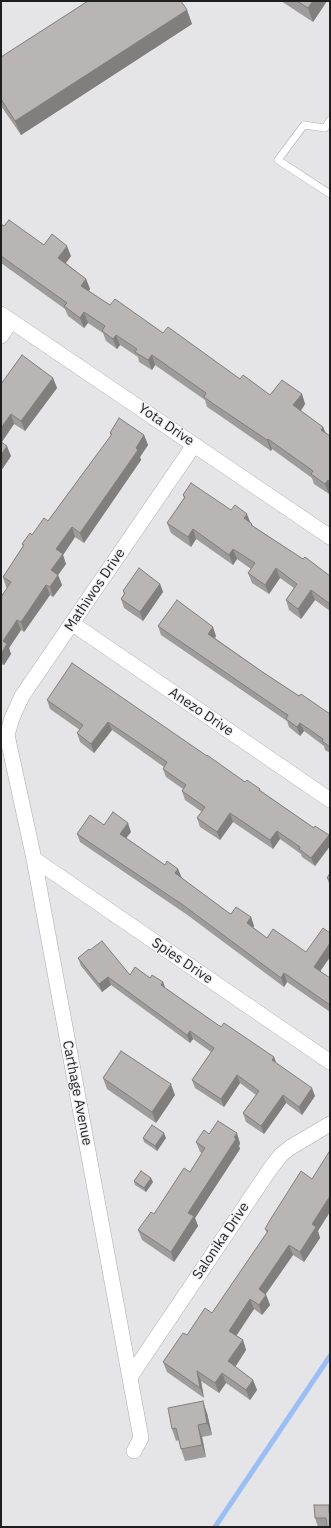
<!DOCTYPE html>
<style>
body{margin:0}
#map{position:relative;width:331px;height:1528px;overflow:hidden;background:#e5e5e7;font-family:"IBM Plex Sans",sans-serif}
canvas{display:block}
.frame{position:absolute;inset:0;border:2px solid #1f1f20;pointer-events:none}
</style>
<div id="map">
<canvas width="331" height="1528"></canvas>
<div class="frame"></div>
</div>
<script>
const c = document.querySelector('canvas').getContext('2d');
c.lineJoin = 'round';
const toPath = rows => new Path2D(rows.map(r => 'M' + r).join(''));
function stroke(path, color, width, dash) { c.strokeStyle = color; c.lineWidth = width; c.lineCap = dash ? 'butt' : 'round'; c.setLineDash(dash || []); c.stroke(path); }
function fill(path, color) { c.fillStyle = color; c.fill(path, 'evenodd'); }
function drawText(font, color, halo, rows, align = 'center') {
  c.font = font + ' "IBM Plex Sans",sans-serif'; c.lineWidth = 3; c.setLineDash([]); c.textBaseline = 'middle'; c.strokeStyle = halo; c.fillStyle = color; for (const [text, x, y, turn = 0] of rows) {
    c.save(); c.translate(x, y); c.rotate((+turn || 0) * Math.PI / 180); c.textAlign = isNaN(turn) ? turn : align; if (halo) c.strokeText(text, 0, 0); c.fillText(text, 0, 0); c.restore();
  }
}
stroke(toPath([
 [215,1527,330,1356]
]), '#9abef6', 5);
const service = toPath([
 [330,120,325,128,304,125,278,160,330,194]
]);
const minor = toPath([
 [1,314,330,537],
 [1,336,11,321],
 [73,624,330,800],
 [7,735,34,859,141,1438,134,1451],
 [1,736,7,735,12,718,22,696,194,445],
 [34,859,330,1062],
 [130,1377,270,1169,281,1155,291,1147,330,1124]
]);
stroke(service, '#adadaf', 8);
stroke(minor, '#adadaf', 16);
stroke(service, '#fff', 7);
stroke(minor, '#fff', 15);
fill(toPath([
 [281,1,327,1,313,22],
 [187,10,192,24,21,135,1,106,1,57],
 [1,224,4,226,44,245,71,256,66,263,86,279,90,289,89,291,110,305,163,333,240,379,270,395,302,394,305,404,301,411,323,427,326,433,330,436,330,492,329,494,314,484,312,478,272,449,271,451,219,415,207,407,205,400,155,365,152,370,139,362,138,357,120,345,117,349,106,341,103,333,88,323,84,328,68,316,65,309,1,263],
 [53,378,57,388,25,431,14,424,2,442,11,456,1,471,1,384],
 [110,433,144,435,148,445,140,457,141,460,84,543,75,537,63,555,66,564,58,575,62,585,53,597,50,595,24,632,21,630,9,648,11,654,4,665,1,664,1,597,8,588,6,587,3,577,23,546,22,544,48,521,111,436],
 [183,495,250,522,252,524,253,526,303,559,330,576,330,611,315,600,301,619,289,610,286,600,294,588,280,578,269,594,252,583,248,573,251,569,237,559,233,565,196,539,191,547,171,533,167,523,184,498],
 [160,584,163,592,143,621,124,608,121,599,124,594,123,591],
 [158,626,216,636,215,638,264,673,299,696,330,714,330,753,325,750,324,746,304,731,300,736,289,727,287,721,161,635],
 [47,700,207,756,245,782,260,789,261,791,314,828,329,835,330,839,330,846,315,866,302,857,301,854,280,839,273,849,233,822,220,840,200,827,197,818,202,812,185,800,182,791,183,789,166,777,163,769,164,767,112,730,94,753,80,742,77,733,80,730,50,709],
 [104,825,131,832,126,838,165,865,178,869,181,878,229,913,251,917,254,926,253,928,267,938,306,952,330,933,330,957,320,971,330,978,330,1012,287,982,284,987,186,914,80,842,77,834],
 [330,873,330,886,327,878],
 [90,950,130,975,150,978,163,982,165,988,221,1027,274,1057,276,1063,315,1096,302,1115,286,1103,264,1134,246,1122,243,1113,256,1095,240,1083,224,1107,195,1088,192,1080,211,1052,193,1039,190,1043,111,985,102,992,81,966,78,958],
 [103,1078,175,1095,156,1123,107,1089],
 [209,1134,240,1143,239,1146,240,1149,195,1218,198,1226,174,1262,142,1240,138,1230,154,1214,190,1172,202,1153,200,1152,196,1142],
 [143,1138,166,1138,157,1151,144,1142],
 [134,1181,153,1182,146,1192,135,1185],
 [265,1229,318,1231,320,1238,304,1262,293,1255,266,1294,270,1305,262,1315,254,1309,236,1335,243,1340,246,1350,235,1367,253,1380,257,1390,250,1400,226,1383,219,1393,201,1381,204,1398,167,1372,163,1362,187,1335,212,1313,267,1233],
 [207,1413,212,1435,202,1437,206,1457,185,1461,181,1449,179,1440,176,1441,172,1429],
 [329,1505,330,1508,330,1527,318,1527,315,1518]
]), '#9e9c9b');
fill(toPath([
 [313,1,327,1,313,22,308,8],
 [187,10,192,24,21,135,15,121],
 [67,246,71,256,62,268,58,258],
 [86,279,90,289,85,296,81,286],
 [84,312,88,323,84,328,80,318],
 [116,335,120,345,117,349,113,339],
 [152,355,155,365,152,370,148,360],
 [53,378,57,388,25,431,21,421],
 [302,394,305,404,297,416,293,405],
 [11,414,14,424,1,443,1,428],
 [323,427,327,437,321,430],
 [144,435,148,445,140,457,141,460,84,543,80,533],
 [268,439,272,449,271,451,267,440],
 [7,446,11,456,1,471,1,455],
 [328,480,330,487,330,492,329,494,325,484],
 [247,514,251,524,244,518],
 [72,527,75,537,63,555,66,564,58,575,62,585,53,597,50,587,51,570,56,549],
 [193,529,196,539,191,547,188,537],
 [233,549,237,559,233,565,229,555],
 [276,568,280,578,269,594,265,585],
 [160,584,163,592,143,621,140,612],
 [46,585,50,595,24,632,21,622],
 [311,590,315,600,301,619,298,609],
 [17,620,21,630,9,648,11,654,4,665,1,658,3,641],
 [213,627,216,636,212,642,208,634],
 [108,722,112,730,94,753,91,744],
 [300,723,304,731,300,736,297,727],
 [230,813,233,822,220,840,217,832],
 [128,823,131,832,123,842,120,834],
 [277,831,280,839,273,849,270,840],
 [329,835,330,839,330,846,315,866,311,858],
 [178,869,182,878,178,882,175,873],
 [251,917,254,926,250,932,247,923],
 [330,943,330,957,317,976,314,967],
 [284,973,287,982,284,987,281,978],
 [108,977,111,985,102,992,99,984],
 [163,982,166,990,161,985],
 [190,1031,193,1039,190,1043,187,1035],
 [274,1057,277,1065,272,1060],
 [237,1075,240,1083,224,1107,221,1099],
 [171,1084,175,1095,156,1123,152,1112],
 [312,1088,315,1096,302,1115,299,1107],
 [283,1095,286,1103,264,1134,261,1126],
 [164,1133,166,1138,157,1151,155,1146],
 [237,1133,240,1143,239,1146,240,1149,195,1218,198,1226,174,1262,171,1252,188,1213],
 [151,1178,153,1182,146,1192,144,1188],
 [330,1196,330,1212,318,1231,320,1238,304,1262,300,1252,312,1224],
 [289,1245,293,1255,262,1299,259,1289],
 [266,1295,270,1305,262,1315,259,1305],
 [250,1299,254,1309,233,1341,229,1331],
 [243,1340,246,1350,232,1372,228,1361],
 [197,1371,201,1381,204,1398,200,1388],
 [222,1373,226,1383,219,1393,215,1383],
 [253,1380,257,1390,250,1400,246,1390],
 [203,1401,207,1413,212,1435,207,1423],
 [198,1425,202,1437,206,1457,202,1445],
 [329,1505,330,1508,330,1516,329,1513]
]), '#817f7e');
const building = toPath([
 [88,1,181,1,187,10,15,121,1,99,1,57,88,1],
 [297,1,313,1,308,8,297,1],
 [9,220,44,245,52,234,67,246,58,258,86,279,81,286,110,305,115,299,163,333,168,327,240,379,243,375,270,395,282,380,302,394,293,405,323,427,321,430,330,436,330,482,328,480,325,484,311,474,313,471,268,439,267,440,215,405,204,397,206,393,152,355,148,360,135,352,137,349,116,335,113,339,102,331,105,326,84,312,80,318,64,306,67,303,1,256,1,224,4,226,9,220],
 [22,355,53,378,21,421,11,414,1,428,1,384,22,355],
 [119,418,144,435,136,448,138,450,80,533,72,527,56,549,63,554,51,570,58,575,50,587,46,585,21,622,17,620,3,641,7,644,1,654,1,597,11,582,3,577,24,545,22,544,30,533,32,535,44,518,48,521,112,434,110,433,119,418],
 [1,442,7,446,1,455,1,442],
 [191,483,231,510,235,505,247,514,244,518,252,524,251,525,303,559,305,557,330,576,330,604,311,590,298,609,286,600,297,584,276,568,265,585,248,573,255,563,233,549,229,555,193,529,188,537,167,523,185,497,183,495,191,483],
 [139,568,160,584,140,612,121,599,125,593,123,591,139,568],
 [177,600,213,627,208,634,264,673,299,696,301,694,330,714,330,747,322,741,323,739,300,723,297,727,286,719,288,715,286,714,158,626,177,600],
 [72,663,207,756,207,755,245,782,247,780,260,789,259,790,314,828,315,826,329,835,311,858,299,849,300,847,277,831,270,840,230,813,217,832,197,818,205,807,182,791,186,785,163,769,167,762,108,722,91,744,77,733,83,725,47,700,72,663],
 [113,812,128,823,120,834,165,865,167,861,178,869,175,873,229,913,231,914,236,907,251,917,247,923,267,938,273,929,306,952,323,928,330,933,330,943,314,967,330,978,330,1005,284,973,281,978,183,905,77,834,90,815,104,825,113,812],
 [330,873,330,880,327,878,330,873],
 [102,941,130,975,135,967,150,978,152,975,163,982,161,985,221,1027,224,1023,274,1057,272,1060,312,1088,299,1107,283,1095,261,1126,243,1113,259,1091,237,1075,221,1099,192,1080,214,1048,190,1031,187,1035,108,977,99,984,78,958,89,949,90,950,102,941],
 [121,1051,171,1084,152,1112,103,1078,121,1051],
 [218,1121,237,1133,234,1137,236,1139,188,1213,194,1216,171,1252,138,1230,151,1212,154,1214,184,1168,190,1172,205,1148,196,1142,204,1130,209,1134,218,1121],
 [152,1125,164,1133,155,1146,143,1138,152,1125],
 [329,1152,330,1152,330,1196,312,1224,316,1227,300,1252,289,1245,259,1289,266,1295,259,1305,250,1299,229,1331,243,1340,228,1361,253,1380,246,1390,222,1373,215,1383,197,1371,200,1388,163,1362,183,1333,187,1335,205,1308,212,1313,268,1231,265,1229,270,1220,301,1171,312,1179,329,1152],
 [141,1171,151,1178,144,1188,134,1181,141,1171],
 [203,1401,207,1423,198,1425,202,1445,181,1449,176,1428,172,1429,168,1408,203,1401],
 [314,1505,329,1505,329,1513,330,1513,330,1527,327,1527,326,1518,315,1518,314,1505]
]);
fill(building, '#b8b5b4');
stroke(building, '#817f7e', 1);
drawText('14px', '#1f1f20', '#f2f2f4', [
 ["Yota Drive",166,425,34],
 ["Mathiwos Drive",95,590,-56],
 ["Anezo Drive",201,712,34],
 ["Spies Drive",182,961,34],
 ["Carthage Avenue",77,1093,79],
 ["Salonika Drive",221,1241,-56]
]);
</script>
